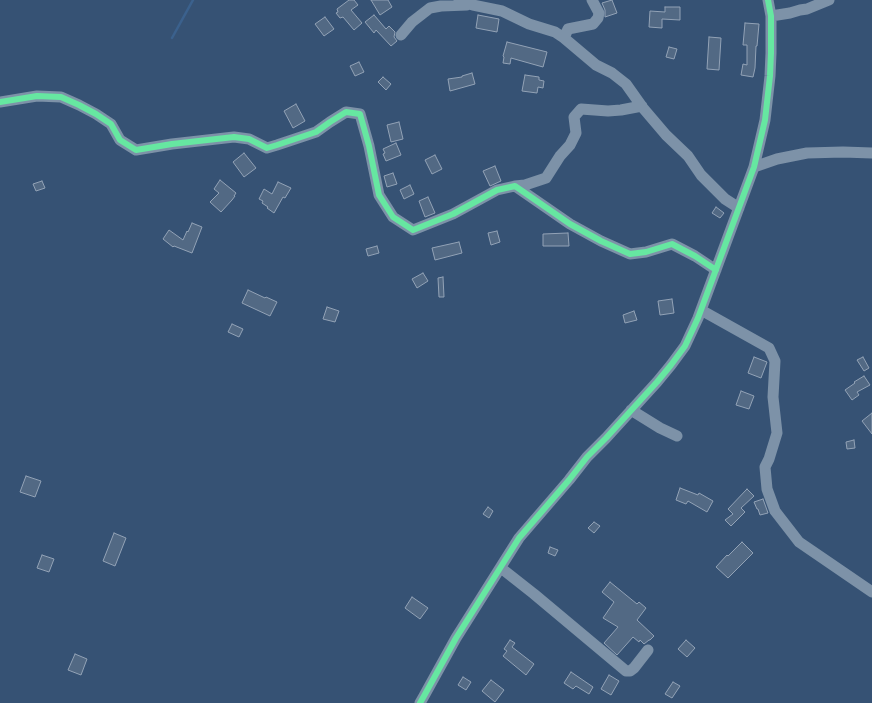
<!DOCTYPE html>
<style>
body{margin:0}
canvas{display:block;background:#365274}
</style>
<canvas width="872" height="703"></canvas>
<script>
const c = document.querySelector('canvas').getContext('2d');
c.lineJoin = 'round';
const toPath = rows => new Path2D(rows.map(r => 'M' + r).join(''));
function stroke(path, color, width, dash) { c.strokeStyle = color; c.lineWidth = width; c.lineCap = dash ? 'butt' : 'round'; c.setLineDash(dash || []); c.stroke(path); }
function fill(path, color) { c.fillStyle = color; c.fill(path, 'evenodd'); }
stroke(toPath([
 [172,38,193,0]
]), '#3b618d', 2.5);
const building = toPath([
 [349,0,354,0,358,5,351,10,362,23,354,30,343,17,340,18,336,13,338,12,337,9,349,0],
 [371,0,388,0,392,7,380,15,371,0],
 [612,0,617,13,605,17,605,10,602,3,612,0],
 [665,7,680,7,680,20,662,19,662,28,649,27,650,11,665,12,665,7],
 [374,15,386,29,389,26,395,32,394,37,397,41,391,46,376,30,374,33,365,22,374,15],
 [478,15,499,19,497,32,476,28,478,15],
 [325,17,334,29,324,36,315,24,325,17],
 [745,23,759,24,757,46,756,46,755,68,753,77,741,75,743,64,747,65,747,45,743,45,745,23],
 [709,37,721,38,719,70,707,69,709,37],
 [507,42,547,52,543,67,511,58,510,64,503,63,504,57,503,56,507,42],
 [669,47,677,49,674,59,666,57,669,47],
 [359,62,364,72,355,76,350,66,359,62],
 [472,73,475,84,450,91,448,79,462,77,462,76,472,73],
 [525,75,539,77,539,80,544,81,543,88,538,87,537,93,522,91,525,75],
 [383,77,391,84,386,90,378,82,383,77],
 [296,104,305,121,293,128,284,111,296,104],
 [399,122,403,139,391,142,387,125,399,122],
 [396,143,401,155,386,161,383,154,385,153,383,149,396,143],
 [244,153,256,168,244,177,233,162,244,153],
 [435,155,442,169,432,174,425,160,435,155],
 [495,166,501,181,490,186,483,171,495,166],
 [393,173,397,184,387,187,384,176,393,173],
 [220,180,236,193,234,196,235,196,232,200,221,212,210,202,219,193,214,189,220,180],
 [42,181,45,188,36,191,33,184,42,181],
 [278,182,291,188,285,198,283,197,274,213,267,208,268,207,262,203,263,201,259,199,264,189,272,194,278,182],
 [410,185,414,194,404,199,400,190,410,185],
 [428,197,435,213,425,217,419,201,428,197],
 [716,207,724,213,720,218,712,213,716,207],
 [192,223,202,227,192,253,174,246,173,247,163,239,169,230,183,240,187,231,188,232,192,223],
 [497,231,500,242,491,245,488,233,497,231],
 [568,233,569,246,543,246,543,234,568,233],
 [459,242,462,253,435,260,432,248,459,242],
 [377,246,379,253,368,256,366,249,377,246],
 [423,273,428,281,417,288,412,279,423,273],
 [443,277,444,297,439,297,438,278,443,277],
 [248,290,265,298,266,297,277,302,270,316,242,303,248,290],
 [672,299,674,313,660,315,658,301,672,299],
 [327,307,339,311,335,322,323,319,327,307],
 [634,311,637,320,625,323,623,315,634,311],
 [232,324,243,329,239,337,228,332,232,324],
 [754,357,767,362,761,378,748,373,754,357],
 [863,357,869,368,864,371,857,360,863,357],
 [864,376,870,385,857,392,859,395,852,400,845,390,855,383,854,382,864,376],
 [741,391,754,396,749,409,736,405,741,391],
 [872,413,872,434,862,421,872,413],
 [854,440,855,448,847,449,846,442,854,440],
 [26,476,41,481,35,497,20,492,26,476],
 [680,488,698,495,699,493,713,501,707,512,688,501,686,504,676,500,680,488],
 [747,489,754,496,741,508,745,512,731,526,725,520,733,514,728,509,747,489],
 [763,499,768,513,760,515,758,509,757,509,754,502,763,499],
 [488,507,493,511,489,518,483,514,488,507],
 [594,522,600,526,594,533,588,528,594,522],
 [114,533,126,538,115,566,103,561,114,533],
 [742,542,753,553,728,578,716,567,727,555,728,556,742,542],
 [550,547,558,550,555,556,548,553,550,547],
 [42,555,54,559,49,572,37,568,42,555],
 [610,582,637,604,639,602,646,608,637,620,654,636,650,640,649,640,644,644,640,640,639,642,633,637,617,655,604,643,618,627,603,618,614,602,602,592,610,582],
 [412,597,428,608,420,619,405,608,412,597],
 [510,640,515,643,512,647,534,664,526,675,503,656,507,651,504,649,510,640],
 [686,640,695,648,687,657,678,649,686,640],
 [75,654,87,659,81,675,68,670,75,654],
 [571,672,593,687,589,694,576,686,573,689,564,683,571,672],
 [609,675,619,681,611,695,601,689,609,675],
 [463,677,471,682,466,690,458,685,463,677],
 [491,680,504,690,495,702,482,691,491,680],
 [673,682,680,686,672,698,665,694,673,682]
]);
fill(building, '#526984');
stroke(building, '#92a2b6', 1);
stroke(toPath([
 [459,0,473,5,502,11,529,24,555,32,564,38,596,65,612,73,626,84,643,108,666,135,688,156,701,175,725,199,739,208],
 [771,16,790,13,800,10,807,9,829,0],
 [401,35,412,22,430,8,441,6,467,5],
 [564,38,568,29,593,24,598,18,599,13,592,0],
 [0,102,37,96,61,97,79,105,96,114,111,124,120,140,136,150,172,144,234,137,249,139,267,148,277,145,316,132,330,122,346,112,360,114,369,146,379,195,393,217,413,230,453,214,497,190,515,186,570,224,601,241,630,254,646,252,672,244,695,256,716,270],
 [754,167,777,159,807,153,843,152,872,153],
 [515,186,525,185,546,178,560,156,570,145,576,133,574,117,581,109,608,111,621,110,642,106],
 [701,310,769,348,775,361,773,397,777,433,769,459,765,467,767,489,775,511,799,542,872,592],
 [631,410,660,428,677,436],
 [501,568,534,594,626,671,630,671,634,668,648,650],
 [420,703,424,696,456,638,519,538,569,480,587,457,606,438,657,382,671,365,685,346,698,318,754,167,765,120,770,76,771,53,771,16,768,0]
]), '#7d92a8', 11);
stroke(toPath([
 [0,102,37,96,61,97,79,105,96,114,111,124,120,140,136,150,172,144,234,137,249,139,267,148,277,145,316,132,330,122,346,112,360,114,369,146,379,195,393,217,413,230,453,214,497,190,515,186,570,224,601,241,630,254,646,252,672,244,695,256,716,270],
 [420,703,424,696,456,638,519,538,569,480,587,457,606,438,657,382,671,365,685,346,698,318,754,167,765,120,770,76,771,53,771,16,768,0]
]), '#66e7a1', 6);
</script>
